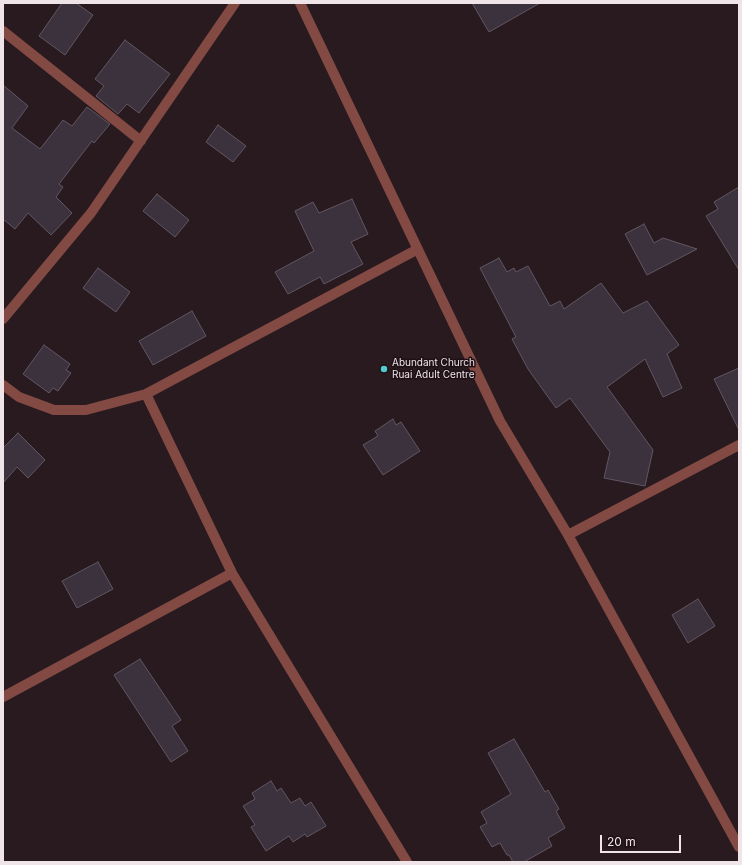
<!DOCTYPE html>
<style>
body{margin:0}
#map{position:relative;width:742px;height:865px;overflow:hidden;background:#281a1f;font-family:Inter,sans-serif}
canvas{display:block}
.frame{position:absolute;inset:0;border:4px solid #efe5e8;pointer-events:none}
.scale{position:absolute;left:600px;top:835px;width:81px;height:18px;box-sizing:border-box;border:2px solid #efe5e8;border-top:0;padding-left:5px;font-size:12px;line-height:14px;white-space:nowrap;color:#efe5e8;-webkit-text-stroke:3px #1e1015;paint-order:stroke}
</style>
<div id="map">
<canvas width="742" height="865"></canvas>
<div class="frame"></div>
<div class="scale">20 m</div>
</div>
<script>
const c = document.querySelector('canvas').getContext('2d');
c.lineJoin = 'round';
function fill(path, color) { c.fillStyle = color; c.fill(path, 'evenodd'); }
const toPath = rows => new Path2D(rows.map(r => 'M' + r).join(''));
function stroke(path, color, width, dash) { c.strokeStyle = color; c.lineWidth = width; c.lineCap = dash ? 'butt' : 'round'; c.setLineDash(dash || []); c.stroke(path); }
function drawText(font, color, halo, rows, align = 'center') {
  c.font = font + ' Inter,sans-serif'; c.lineWidth = 3; c.setLineDash([]); c.textBaseline = 'middle'; c.strokeStyle = halo; c.fillStyle = color; for (const [text, x, y, turn = 0] of rows) {
    c.save(); c.translate(x, y); c.rotate((+turn || 0) * Math.PI / 180); c.textAlign = isNaN(turn) ? turn : align; if (halo) c.strokeText(text, 0, 0); c.fillText(text, 0, 0); c.restore();
  }
}
const building = toPath([
 [62,3,76,3,93,15,65,55,39,36,62,3],
 [472,3,540,3,489,32,472,3],
 [125,40,170,74,139,113,127,104,118,114,96,96,104,86,95,79,125,40],
 [3,85,28,106,12,128,40,149,63,120,72,126,87,107,110,124,94,143,92,141,59,184,63,187,56,197,72,213,51,235,28,213,15,229,3,219,3,85],
 [218,125,246,146,233,162,206,142,218,125],
 [739,187,739,270,706,216,718,209,714,202,739,187],
 [157,194,189,220,175,237,143,211,157,194],
 [352,199,368,234,351,242,363,264,324,284,320,277,288,294,275,272,314,251,295,211,313,202,319,213,352,199],
 [644,224,654,243,663,238,697,249,647,275,625,234,644,224],
 [499,258,507,272,514,268,516,272,528,266,550,306,560,301,564,309,601,283,623,313,647,301,679,345,667,354,682,388,663,397,645,359,607,387,653,450,645,486,604,478,610,452,570,398,556,408,528,369,512,339,516,337,480,268,499,258],
 [98,268,130,292,116,312,83,288,98,268],
 [192,311,206,336,153,365,139,341,192,311],
 [44,345,70,364,66,370,71,373,58,391,53,388,49,393,23,374,44,345],
 [739,368,739,430,714,379,739,368],
 [393,419,396,425,401,422,420,451,383,475,363,445,378,436,375,431,393,419],
 [18,433,45,460,28,478,17,467,3,483,3,448,18,433],
 [98,562,113,589,77,608,62,581,98,562],
 [698,599,715,626,688,643,672,615,698,599],
 [140,659,181,720,172,726,188,751,171,762,114,675,140,659],
 [514,739,545,792,548,790,559,809,556,811,565,828,548,838,552,846,524,862,513,862,509,855,507,855,500,843,492,847,480,827,487,823,481,812,511,794,488,753,514,739],
 [271,781,277,791,281,788,291,803,300,798,305,806,311,802,326,826,307,837,305,834,293,842,289,836,266,851,251,827,255,825,243,806,255,799,252,793,271,781]
]);
fill(building, '#3c323d');
stroke(building, '#625662', 1);
stroke(toPath([
 [300,3,500,421,568,535,739,847],
 [3,31,141,141],
 [3,319,91,213,235,3],
 [3,385,19,397,54,410,86,410,146,394,418,249],
 [146,394,232,573,407,862],
 [568,535,739,445],
 [3,697,232,573]
]), '#824a43', 10);
for (const [x, y, r, color] of [
 [384,369,4,"#52cdcf"]
]) { const dot = new Path2D(); dot.arc(x, y, r, 0, 2 * Math.PI); c.fillStyle = color; c.fill(dot); stroke(dot, '#1e1015', 1.5); }
drawText('10px', '#efe5e8', '#1e1015', [
 ["Abundant Church",392,363],
 ["Ruai Adult Centre",392,375]
], 'left');
</script>
